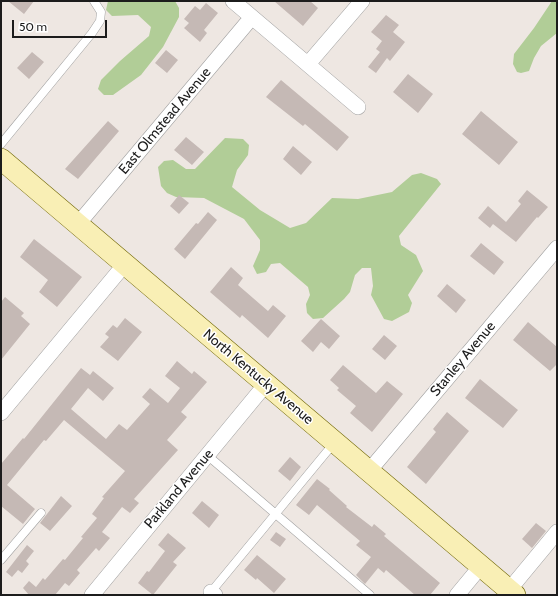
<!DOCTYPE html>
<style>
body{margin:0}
#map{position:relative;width:558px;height:596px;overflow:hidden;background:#eee7e2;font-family:Cabin,sans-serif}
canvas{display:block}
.frame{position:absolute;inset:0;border:2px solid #1c1c1c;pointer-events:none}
.scale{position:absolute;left:12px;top:20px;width:95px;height:18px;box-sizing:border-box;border:2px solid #1c1c1c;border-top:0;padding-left:5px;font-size:12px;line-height:14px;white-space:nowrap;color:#1c1c1c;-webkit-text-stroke:3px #fff;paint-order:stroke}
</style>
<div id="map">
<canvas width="558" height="596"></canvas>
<div class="frame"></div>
<div class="scale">50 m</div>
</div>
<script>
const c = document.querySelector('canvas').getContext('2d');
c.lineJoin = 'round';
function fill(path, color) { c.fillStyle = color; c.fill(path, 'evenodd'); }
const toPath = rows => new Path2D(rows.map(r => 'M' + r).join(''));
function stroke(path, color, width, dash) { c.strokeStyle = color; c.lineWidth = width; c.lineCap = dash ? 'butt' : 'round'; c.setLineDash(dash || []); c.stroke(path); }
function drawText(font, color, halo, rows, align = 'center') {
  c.font = font + ' Cabin,sans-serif'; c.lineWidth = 3; c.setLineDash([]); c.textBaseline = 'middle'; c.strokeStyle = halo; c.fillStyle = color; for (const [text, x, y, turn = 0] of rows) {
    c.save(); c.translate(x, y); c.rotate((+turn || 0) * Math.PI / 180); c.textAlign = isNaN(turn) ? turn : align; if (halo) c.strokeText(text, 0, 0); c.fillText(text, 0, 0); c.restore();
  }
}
fill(toPath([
 [108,1,175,1,179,8,179,17,163,47,141,75,113,95,104,95,98,89,101,80,120,61,149,36,151,27,138,15,112,16,106,10],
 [552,1,557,1,557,33,541,46,534,58,529,71,521,73,517,72,513,64,514,54,534,28],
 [225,138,243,139,249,145,248,155,237,170,232,187,260,210,290,228,306,223,332,198,358,199,392,192,412,175,421,173,437,179,441,184,399,236,401,245,416,255,423,271,408,295,412,303,409,312,392,321,384,319,371,295,373,286,371,268,362,268,355,275,350,292,344,299,323,318,313,319,307,313,306,304,310,295,308,287,280,263,271,264,266,272,257,274,253,266,260,250,260,240,244,219,204,198,176,197,167,193,161,186,158,167,164,161,173,160,186,169,195,169]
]), '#b1cd97');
fill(toPath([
 [8,1,34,1,24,14],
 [274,1,310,1,318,8,303,26],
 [206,3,218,13,204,30,207,33,200,42,184,28,189,23,184,19,195,6,200,10],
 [386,15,399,25,393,32,405,42,390,61,387,58,376,73,368,67,380,52,376,49,382,41,371,32],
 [166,50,178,60,167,73,155,63],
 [32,52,44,62,29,79,17,68],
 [408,74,433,94,418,113,393,92],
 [281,80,349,137,337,151,305,124,303,126,266,97],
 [481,111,518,142,499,165,462,134],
 [108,121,119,131,78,179,65,169],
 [186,137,204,152,192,165,174,150],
 [293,146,312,162,301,175,283,159],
 [527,190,548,207,538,218,537,217,516,242,493,224,490,228,478,218,488,206,506,222,521,204,518,201],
 [179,195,189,203,179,214,170,206],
 [208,212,217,220,185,259,174,249,196,223,198,224],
 [34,239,82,277,57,307,39,292,48,280,20,257],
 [481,243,504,262,494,275,470,256],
 [231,267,243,278,238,285,268,311,273,305,286,316,268,338,242,315,240,318,210,292],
 [447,284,466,300,456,313,437,296],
 [5,297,24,313,21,316,30,324,1,360,1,302],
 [125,318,142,332,118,361,100,347,109,337,105,334,113,325,117,328],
 [321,319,340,336,329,349,321,342,313,352,301,341],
 [528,322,557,347,557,364,550,371,513,340],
 [384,335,397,346,385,360,372,349],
 [177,361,192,374,194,371,207,382,181,412,187,417,167,440,178,450,134,499,139,503,130,513,122,507,102,532,110,538,99,551,96,548,77,570,80,573,69,586,65,583,55,595,29,595,23,588,29,581,36,587,43,578,45,580,63,559,65,560,83,538,81,537,97,518,92,514,104,498,102,497,125,471,64,420,46,441,44,440,7,485,35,509,23,524,1,506,1,464,23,438,24,439,81,368,90,375,93,371,114,388,103,401,88,388,71,409,106,439,119,424,127,430,150,404,142,397,150,388,168,403,180,388,165,376],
 [343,365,376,393,387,381,403,394,372,432,350,413,356,406,337,390,339,388,330,380],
 [480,379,518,410,503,428,465,398],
 [447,412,469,431,426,484,407,467,436,432,433,429],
 [290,457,301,467,290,481,278,471],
 [317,479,330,489,329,490,347,506,346,507,372,527,374,524,386,534,384,536,440,583,430,595,415,595,386,570,384,573,378,568,365,584,356,575,371,557,356,545,360,541,317,505,309,515,296,505],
 [61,496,72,506,50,531,40,523],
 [202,501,219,515,209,528,192,513],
 [536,523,546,531,532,548,522,539],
 [276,532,286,539,280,547,270,540],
 [168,533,186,548,173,562,177,565,153,595,138,583,147,571,149,572,165,551,158,545],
 [27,545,34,551,26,561,29,564,22,573,18,570,12,577,6,572],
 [257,555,286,579,274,593,257,578,256,580,244,570]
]), '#c5b9b5');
const lane = toPath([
 [1,144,92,33,100,21,101,12,94,1],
 [207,455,370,595],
 [1,560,41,513],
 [211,592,334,443]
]);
const street = toPath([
 [233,1,358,107],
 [308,64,362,1],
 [78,224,252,17],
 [1,413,125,264],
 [369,471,557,248],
 [509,590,557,532],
 [211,592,215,595],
 [92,595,266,384],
 [457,595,481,566]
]);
const secondary = toPath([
 [1,159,515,595]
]);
stroke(lane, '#a0a0a0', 9);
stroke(street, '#a0a0a0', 16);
stroke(secondary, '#716706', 22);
stroke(lane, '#fff', 8);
stroke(street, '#fff', 15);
stroke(secondary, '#f9efb5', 21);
drawText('14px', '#1c1c1c', '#fff', [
 ["East Olmstead Avenue",165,121,-50],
 ["Stanley Avenue",463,359,-50],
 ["North Kentucky Avenue",258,377,40],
 ["Parkland Avenue",179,489,-50]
]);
</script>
